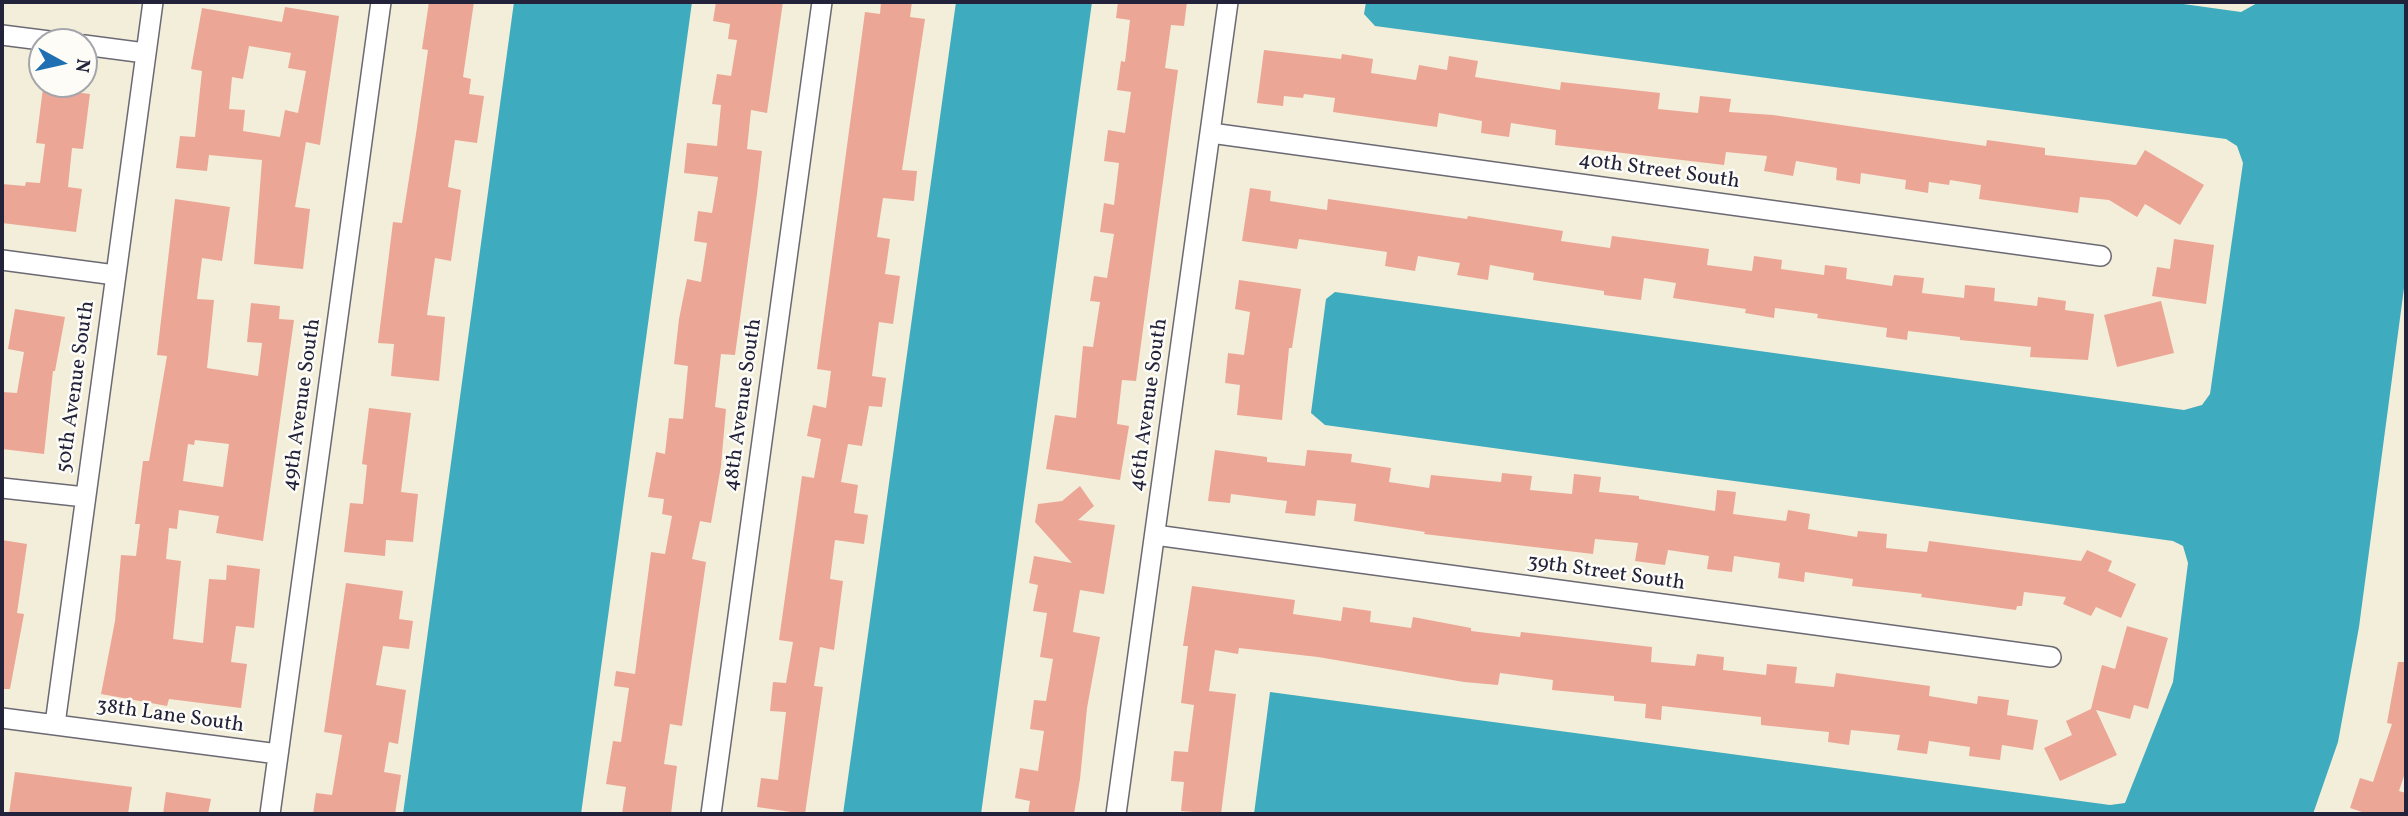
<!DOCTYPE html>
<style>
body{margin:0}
#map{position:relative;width:2408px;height:816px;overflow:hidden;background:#f3eeda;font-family:Vollkorn,serif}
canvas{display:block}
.frame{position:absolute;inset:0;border:4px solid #22223b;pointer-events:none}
.north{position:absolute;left:28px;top:28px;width:70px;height:70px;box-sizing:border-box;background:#fdfcf7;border:2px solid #a5a5ac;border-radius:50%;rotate:98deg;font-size:19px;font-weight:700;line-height:28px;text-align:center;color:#22223b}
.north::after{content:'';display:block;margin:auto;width:24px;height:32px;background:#1f6fb2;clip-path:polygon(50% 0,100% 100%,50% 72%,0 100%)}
</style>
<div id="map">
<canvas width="2408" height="816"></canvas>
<div class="frame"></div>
<div class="north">N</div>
</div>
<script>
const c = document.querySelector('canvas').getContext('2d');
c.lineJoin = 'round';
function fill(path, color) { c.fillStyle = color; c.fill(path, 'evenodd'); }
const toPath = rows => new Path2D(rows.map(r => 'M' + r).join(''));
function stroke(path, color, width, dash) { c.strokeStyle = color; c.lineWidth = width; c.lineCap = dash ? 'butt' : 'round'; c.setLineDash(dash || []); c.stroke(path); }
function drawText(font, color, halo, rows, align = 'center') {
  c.font = font + ' Vollkorn,serif'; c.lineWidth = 5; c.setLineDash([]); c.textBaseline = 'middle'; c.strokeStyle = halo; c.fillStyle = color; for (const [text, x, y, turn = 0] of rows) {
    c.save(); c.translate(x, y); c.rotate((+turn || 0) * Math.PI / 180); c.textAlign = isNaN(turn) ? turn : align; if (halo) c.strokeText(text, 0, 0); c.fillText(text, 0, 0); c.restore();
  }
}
fill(toPath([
 [514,2,692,2,581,814,403,814],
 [956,2,1092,2,981,814,843,814],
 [1366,2,2169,2,2241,12,2259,2,2406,2,2406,273,2359,627,2338,742,2313,814,1254,814,1270,692,2110,805,2125,803,2173,682,2188,563,2183,546,2173,541,1325,425,1311,413,1326,299,1335,292,2184,410,2202,405,2210,394,2243,163,2237,146,2226,139,1375,26,1364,14]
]), '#3fabbe');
fill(toPath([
 [429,2,474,2,463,77,471,79,469,94,484,96,477,143,455,140,448,187,461,190,451,261,435,258,427,315,445,317,439,381,391,376,394,344,378,343,393,222,402,223,416,134,428,50,422,49],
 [716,2,783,2,767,113,751,110,747,149,762,151,757,194,735,355,721,354,715,407,726,409,721,466,711,523,700,521,692,559,706,562,682,726,670,724,664,764,677,766,671,814,622,814,626,787,606,784,613,741,621,742,629,688,614,686,616,671,635,674,651,552,665,554,672,516,662,514,664,499,648,497,656,452,665,454,669,418,683,419,688,366,674,364,679,319,687,279,701,282,707,243,694,241,698,211,712,213,718,177,684,173,687,143,717,146,721,105,712,104,717,74,731,76,737,40,728,39,730,24,713,21],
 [881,2,912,2,910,17,925,19,902,170,917,171,914,201,883,198,877,237,890,239,885,274,900,276,893,324,879,322,872,376,886,378,882,407,869,406,862,446,848,444,841,482,858,485,854,513,868,515,864,544,835,540,830,579,843,581,834,650,820,647,814,686,823,687,805,814,757,807,761,778,778,780,786,712,770,711,773,682,786,683,793,642,779,640,802,476,814,478,821,439,807,436,813,405,826,408,831,371,817,369,865,12,880,14],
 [1118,2,1187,2,1184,26,1171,25,1165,68,1178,70,1136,381,1122,380,1117,424,1129,426,1120,480,1046,469,1055,415,1076,418,1083,346,1093,347,1100,302,1090,301,1094,276,1107,278,1114,234,1100,232,1104,203,1114,205,1119,163,1104,161,1108,130,1125,133,1131,92,1117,90,1121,61,1125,62,1130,20,1116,18],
 [285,7,339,16,320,145,306,142,295,207,310,209,303,269,254,264,262,160,209,155,207,171,176,168,180,136,195,137,202,71,191,69,202,8,282,22],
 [249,46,291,53,288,68,306,71,298,113,285,110,280,137,243,131,245,110,229,109,232,77,243,79],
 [1264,50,1341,59,1342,54,1373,59,1371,73,1416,80,1419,65,1447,70,1449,56,1478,61,1475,77,1560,90,1561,82,1660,93,1658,109,1698,113,1700,96,1731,99,1729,112,1773,115,1986,146,1987,140,2045,148,2045,155,2136,165,2145,150,2204,185,2180,225,2145,204,2137,217,2109,200,2080,197,2078,213,1979,199,1981,185,1950,180,1949,185,1929,182,1928,193,1905,189,1906,180,1861,173,1860,184,1836,180,1837,168,1796,161,1793,176,1764,171,1767,156,1726,152,1724,165,1555,145,1556,130,1511,123,1509,137,1481,133,1482,121,1439,113,1437,127,1333,112,1335,98,1304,94,1303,98,1284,96,1283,106,1257,103],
 [43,88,90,94,83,149,72,148,68,187,82,189,76,232,2,223,2,184,25,186,26,182,40,183,45,144,36,143],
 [1250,188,1271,191,1270,201,1327,210,1328,199,1467,219,1468,216,1563,231,1561,241,1610,248,1612,236,1709,249,1707,265,1752,271,1754,256,1782,260,1781,269,1824,275,1825,265,1847,268,1846,279,1892,286,1894,275,1924,278,1922,293,1964,298,1965,285,1995,288,1994,301,2037,306,2038,297,2066,301,2065,310,2094,314,2088,360,2030,357,2031,347,1960,340,1960,337,1908,331,1907,340,1886,337,1887,328,1817,318,1818,314,1775,308,1774,318,1745,313,1746,309,1673,298,1676,283,1644,278,1641,300,1604,295,1604,291,1533,280,1534,273,1490,265,1488,280,1457,275,1460,263,1418,256,1415,271,1385,266,1387,252,1299,239,1297,249,1242,241],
 [175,199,230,207,222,261,202,258,197,299,214,300,207,368,258,376,262,343,247,342,251,303,280,306,279,319,294,320,263,541,216,533,219,516,179,510,177,529,169,528,166,559,181,561,173,639,203,643,209,579,226,580,227,565,260,569,254,628,236,626,231,662,247,664,241,708,169,699,167,706,101,694,115,621,121,555,136,556,140,524,135,524,143,461,149,461,167,356,157,355],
 [195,440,229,444,223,487,183,481,188,444,194,445],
 [2174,239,2214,245,2206,304,2152,296,2157,267,2170,269],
 [1239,280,1301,289,1292,348,1289,348,1282,420,1237,415,1240,385,1225,383,1228,353,1244,355,1250,312,1235,309],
 [2161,301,2174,353,2117,367,2104,315],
 [15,309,65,317,55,371,53,371,44,454,2,449,2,392,17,393,24,352,8,349],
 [369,408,411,413,401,492,418,494,413,542,386,540,385,556,344,552,350,503,363,504,367,465,362,464],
 [1215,450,1267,457,1267,462,1305,466,1307,450,1352,454,1351,462,1391,468,1389,482,1429,488,1431,475,1501,482,1502,473,1532,476,1530,490,1572,494,1574,474,1601,477,1599,492,1639,496,1639,499,1715,511,1717,490,1736,492,1733,514,1786,521,1788,510,1810,514,1808,529,1857,537,1858,531,1887,534,1886,548,1927,552,1929,541,2081,561,2087,550,2112,561,2108,571,2136,584,2121,618,2096,607,2091,616,2063,604,2066,597,2024,592,2022,606,2017,606,2016,610,1921,597,1922,594,1852,586,1853,579,1805,572,1804,582,1778,578,1780,563,1734,556,1732,572,1707,569,1709,556,1668,550,1665,565,1635,561,1638,543,1595,539,1593,554,1424,534,1425,532,1354,521,1356,504,1317,500,1315,516,1285,513,1287,501,1231,494,1230,503,1208,501],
 [1080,486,1094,506,1078,520,1115,525,1104,594,1080,590,1073,632,1100,637,1087,708,1080,779,1074,814,1028,814,1030,801,1015,798,1020,768,1038,771,1044,731,1030,729,1034,700,1046,701,1053,659,1040,657,1047,613,1033,611,1038,585,1029,583,1034,556,1072,563,1035,522,1038,504,1062,501],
 [2,540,27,544,17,613,24,614,10,689,2,689],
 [346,583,403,591,399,619,413,621,409,649,383,646,376,685,406,690,398,744,389,742,384,772,401,775,395,814,313,814,316,793,332,795,342,735,324,732],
 [1192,586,1295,600,1293,614,1341,621,1343,607,1371,611,1370,622,1411,628,1413,617,1471,628,1471,631,1520,637,1521,632,1652,647,1651,662,1695,666,1697,654,1724,657,1723,670,1766,675,1767,664,1797,667,1795,683,1834,687,1836,673,1930,686,1929,696,1977,704,1978,696,2009,700,2007,715,2038,720,2033,750,2002,745,2000,760,1969,756,1970,747,1929,741,1927,754,1897,750,1900,735,1851,730,1849,745,1828,742,1829,732,1761,725,1761,717,1662,706,1661,720,1645,718,1646,704,1614,701,1614,696,1552,690,1553,680,1500,673,1498,685,1464,682,1318,657,1239,648,1238,654,1215,650,1209,691,1236,694,1221,814,1181,811,1184,782,1171,781,1174,751,1188,752,1194,705,1181,703,1188,646,1183,646],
 [2127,626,2168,638,2148,709,2134,705,2130,719,2096,710,2117,755,2060,781,2044,748,2072,735,2066,721,2091,709,2102,665,2115,669],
 [2398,662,2406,662,2406,770,2399,791,2406,793,2406,814,2368,814,2350,808,2360,778,2373,782,2392,724,2387,723],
 [15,772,132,787,128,814,9,814],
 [166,792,211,799,208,814,163,814]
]), '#eca696');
const minor = toPath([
 [2,35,57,42],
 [84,45,145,53],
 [1211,133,2101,256],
 [2,260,115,275],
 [2,488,85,497],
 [1155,535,2051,657],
 [2,718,278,754],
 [55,724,153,2],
 [270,814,381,2],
 [711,814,822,2],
 [1116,814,1228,2]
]);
stroke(minor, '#6b6973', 22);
stroke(minor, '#fff', 19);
drawText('21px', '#22223b', '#fdfcf7', [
 ["40th Street South",1659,172,8],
 ["50th Avenue South",77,387,-82],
 ["49th Avenue South",303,405,-82],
 ["48th Avenue South",744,405,-82],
 ["46th Avenue South",1150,405,-82],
 ["39th Street South",1606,574,8],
 ["38th Lane South",170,717,8]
]);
</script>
